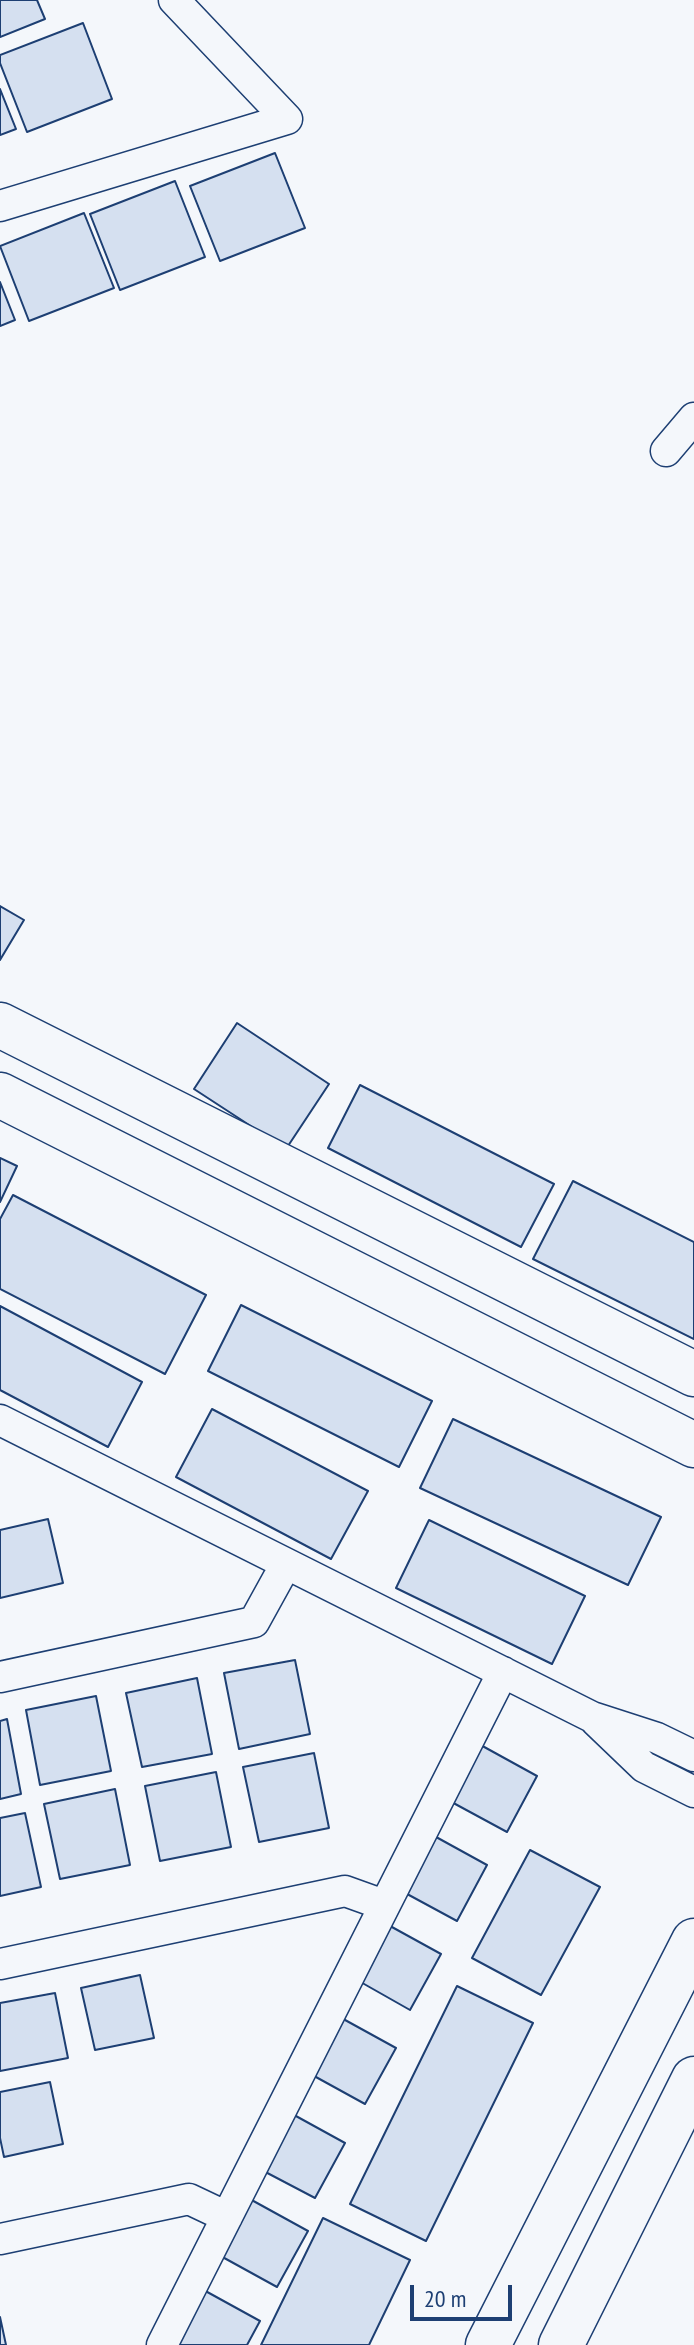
<!DOCTYPE html>
<style>
body{margin:0}
#map{position:relative;width:694px;height:2345px;overflow:hidden;background:#f4f7fb;font-family:"PT Sans Narrow",sans-serif}
canvas{display:block}
.scale{position:absolute;left:410px;top:2285px;width:102px;height:36px;box-sizing:border-box;border:4px solid #1d3f73;border-top:0;padding-left:10px;font-size:24px;line-height:28px;white-space:nowrap;color:#1d3f73;-webkit-text-stroke:6px #f4f7fb;paint-order:stroke}
</style>
<div id="map">
<canvas width="694" height="2345"></canvas>
<div class="scale">20 m</div>
</div>
<script>
const c = document.querySelector('canvas').getContext('2d');
c.lineJoin = 'round';
function fill(path, color) { c.fillStyle = color; c.fill(path, 'evenodd'); }
const toPath = rows => new Path2D(rows.map(r => 'M' + r).join(''));
function stroke(path, color, width, dash) { c.strokeStyle = color; c.lineWidth = width; c.lineCap = dash ? 'butt' : 'round'; c.setLineDash(dash || []); c.stroke(path); }
const building = toPath([
 [0,0,37,0,45,19,0,37,0,0],
 [83,23,112,99,27,132,0,63,0,55,83,23],
 [0,89,16,129,0,135,0,89],
 [275,153,305,228,220,261,190,186,275,153],
 [175,181,205,257,120,290,90,214,175,181],
 [84,213,114,288,29,321,0,246,84,213],
 [0,282,15,320,0,326,0,282],
 [0,906,24,920,0,960,0,906],
 [237,1023,329,1084,286,1149,194,1089,237,1023],
 [360,1085,554,1184,521,1247,328,1148,360,1085],
 [0,1158,17,1166,0,1202,0,1158],
 [573,1181,694,1242,694,1339,533,1259,573,1181],
 [13,1195,206,1295,165,1374,0,1289,0,1219,13,1195],
 [241,1305,432,1401,399,1467,208,1371,241,1305],
 [0,1306,142,1382,108,1447,0,1390,0,1306],
 [212,1409,368,1491,331,1559,176,1477,212,1409],
 [453,1419,661,1517,628,1585,420,1488,453,1419],
 [48,1519,63,1583,0,1598,0,1530,48,1519],
 [429,1520,585,1596,552,1664,396,1588,429,1520],
 [295,1660,310,1734,239,1749,224,1673,295,1660],
 [197,1678,212,1754,142,1767,126,1693,197,1678],
 [96,1696,111,1771,40,1785,26,1710,96,1696],
 [7,1719,21,1794,0,1799,0,1721,7,1719],
 [477,1743,537,1776,507,1832,446,1799,477,1743],
 [314,1753,329,1828,259,1842,243,1767,314,1753],
 [216,1772,231,1847,160,1861,145,1786,216,1772],
 [115,1789,130,1865,60,1879,44,1804,115,1789],
 [25,1813,41,1887,0,1896,0,1818,25,1813],
 [427,1832,487,1865,457,1921,396,1888,427,1832],
 [530,1850,600,1887,541,1995,472,1958,530,1850],
 [381,1921,441,1954,410,2010,350,1976,381,1921],
 [140,1975,154,2038,95,2050,81,1988,140,1975],
 [457,1986,533,2023,426,2241,350,2204,457,1986],
 [55,1993,68,2058,0,2071,0,2003,55,1993],
 [336,2015,396,2048,365,2104,305,2071,336,2015],
 [50,2082,63,2144,4,2157,0,2138,0,2092,50,2082],
 [285,2110,345,2143,315,2198,254,2166,285,2110],
 [248,2198,308,2231,277,2287,217,2254,248,2198],
 [323,2218,410,2260,369,2345,261,2345,323,2218],
 [200,2288,260,2321,247,2345,172,2345,200,2288],
 [0,2317,6,2345,0,2345,0,2317]
]);
fill(building, '#d5e0f0');
stroke(building, '#1d3f73', 2);
const street = toPath([
 [0,206,287,119,174,0],
 [666,451,694,418],
 [0,1420,592,1717,657,1738,694,1756],
 [0,1677,254,1622,286,1564],
 [596,1721,644,1767,694,1792],
 [0,1964,345,1891,384,1905],
 [0,2239,189,2199,227,2217],
 [162,2345,503,1672]
]);
const secondary = toPath([
 [0,1025,694,1374],
 [0,1095,694,1445],
 [488,2345,694,1941],
 [561,2345,694,2079]
]);
stroke(street, '#1d3f73', 33);
stroke(secondary, '#1d3f73', 47);
stroke(street, '#f4f7fb', 30);
stroke(secondary, '#f4f7fb', 44);
</script>
